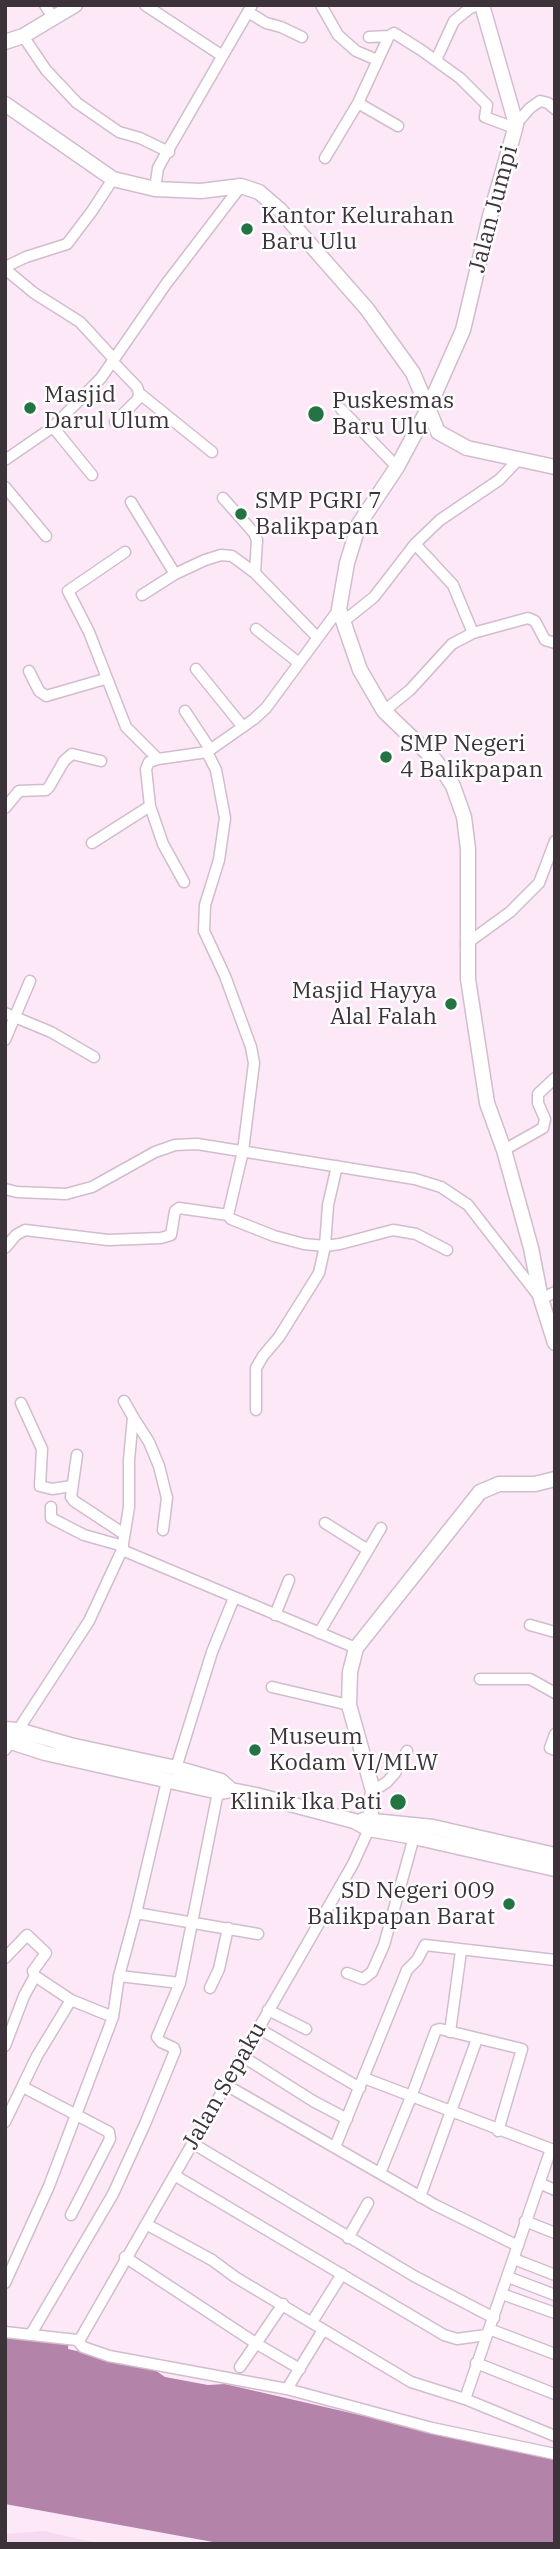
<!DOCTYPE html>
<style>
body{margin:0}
#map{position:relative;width:560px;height:2549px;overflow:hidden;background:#fde8f8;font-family:"IBM Plex Serif",serif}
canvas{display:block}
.frame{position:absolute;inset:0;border:7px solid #3b3339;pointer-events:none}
</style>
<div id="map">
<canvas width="560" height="2549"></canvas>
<div class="frame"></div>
</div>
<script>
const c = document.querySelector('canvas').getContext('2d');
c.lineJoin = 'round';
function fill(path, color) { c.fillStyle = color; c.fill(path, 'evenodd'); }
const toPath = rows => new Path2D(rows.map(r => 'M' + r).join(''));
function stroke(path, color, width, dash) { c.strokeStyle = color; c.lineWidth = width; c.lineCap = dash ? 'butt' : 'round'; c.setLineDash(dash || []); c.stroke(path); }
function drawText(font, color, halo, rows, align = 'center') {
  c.font = font + ' "IBM Plex Serif",serif'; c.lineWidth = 5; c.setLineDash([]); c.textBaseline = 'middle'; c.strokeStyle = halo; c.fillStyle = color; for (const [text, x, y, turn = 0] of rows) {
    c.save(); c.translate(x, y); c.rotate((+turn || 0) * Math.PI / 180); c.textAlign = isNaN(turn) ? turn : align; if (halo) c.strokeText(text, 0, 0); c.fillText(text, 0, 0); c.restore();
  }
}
fill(toPath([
 [44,2531,102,2544,5,2544,5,2534]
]), '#f6dbf0');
fill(toPath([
 [5,2334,69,2340,68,2349,152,2368,165,2377,208,2385,225,2384,555,2460,555,2544,224,2544,5,2504]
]), '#b483aa');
const street = toPath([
 [45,5,54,19],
 [145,5,221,55],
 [321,5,338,35,356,51,377,60],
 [248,12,266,23,281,27,302,37],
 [23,36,46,70,77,103,119,132,140,138,169,152],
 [369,37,389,36,394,33,421,50,460,78,487,105,485,117,509,126,516,124,530,108,540,101,548,103,555,109],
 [436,60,454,21,470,8,479,5],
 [358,103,398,126],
 [325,158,358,103,389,36],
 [155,189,158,168,163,159,252,5],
 [5,267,26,257,67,244,92,211,113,179],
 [5,269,34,293,80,322,114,359],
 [112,361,137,387,139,393,138,399,115,422],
 [139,393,212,452],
 [341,409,397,467],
 [53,427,92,475],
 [5,460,53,427,101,378,166,284,241,186],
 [5,487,46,536],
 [223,498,254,533,257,540,255,573],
 [131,502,175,574],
 [415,544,453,585,473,633],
 [125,552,68,591,89,632,126,727,158,759,207,752,254,719,266,708,339,609],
 [142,595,175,574,205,560,221,555,232,556,255,573,317,637],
 [344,621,374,597,415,544,440,520,499,480,518,460],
 [256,629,299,663],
 [196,669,243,727],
 [29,671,39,691,46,696,105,679],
 [185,711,210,749],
 [384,711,410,690,452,644,473,633,528,618,535,621,545,640,555,643],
 [207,752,216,770,225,818,219,860,205,905,204,931,225,976,251,1047,254,1063,243,1151,228,1215,231,1219,274,1236,304,1244,325,1246,340,1244,393,1230,416,1234,447,1250],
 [158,759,149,762,146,769,150,806,163,844,184,882],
 [5,808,19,791,46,790,49,787,64,761,72,754,101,761],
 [92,843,150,806],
 [466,944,510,912,539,883,555,841],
 [5,1013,51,1032,94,1057],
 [5,1040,30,981],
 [504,1150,543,1128,545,1119,538,1103,538,1094,555,1078],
 [5,1189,17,1192,66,1194,92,1187,155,1152,175,1145,197,1144,415,1179,441,1187,468,1205,541,1299,555,1292],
 [5,1248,16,1235,25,1230,108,1240,161,1238,171,1235,175,1211,179,1208,228,1215],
 [21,1403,42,1449,40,1486,52,1489,72,1486],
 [256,1410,256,1368,263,1356,279,1337,319,1273,325,1246,328,1205,337,1166],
 [133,1417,149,1442,159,1466,167,1498,163,1530],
 [77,1455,71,1497,74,1501,124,1534],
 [51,1507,51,1518,84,1535,123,1546],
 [325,1523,368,1550],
 [122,1550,129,1507,129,1460,133,1417,124,1401],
 [275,1615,289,1580],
 [530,1625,555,1632],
 [319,1633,381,1528],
 [480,1679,530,1679,555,1693],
 [272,1687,349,1705],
 [555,1734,550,1748,555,1750],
 [5,1750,89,1621,122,1550,356,1648],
 [176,1768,212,1652,234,1598],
 [373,1791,387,1782,395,1773,407,1751],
 [136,1913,167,1781],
 [5,1958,27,1935,46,1953,33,1971,35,1976,71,2000,113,2017],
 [347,1973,363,1979,372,1972,384,1945,414,1837],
 [119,1976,180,1983],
 [210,1988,219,1969,228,1928],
 [268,2010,306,2029],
 [258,2028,360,2088],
 [450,2032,461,1951],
 [5,2046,24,1996,35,1976],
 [242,2056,313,2101,347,2119],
 [364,2078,551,2149,465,2399],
 [226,2085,435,2205,518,2246],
 [23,2087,109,2132,110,2139,71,2215],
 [5,2122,37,2056,71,2000],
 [192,2143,414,2276,494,2318],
 [335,2147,407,1970,417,1960,425,1945,555,1960],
 [380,2173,411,2097,436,2030,440,2029,522,2049,498,2131],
 [174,2175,444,2335,457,2339,486,2335],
 [539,2183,555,2190],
 [420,2197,477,2039],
 [525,2221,555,2233],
 [146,2224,212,2260,235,2277,411,2382,465,2399,555,2436],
 [348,2238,368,2203],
 [125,2257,257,2344,300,2369],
 [514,2259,555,2275],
 [508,2277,555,2295],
 [5,2283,49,2186,113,2017,119,1976,136,1913,258,1934],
 [502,2294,555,2313],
 [312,2322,342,2274],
 [489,2329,555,2354],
 [5,2332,77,2340,83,2347,109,2356,287,2389,432,2428,555,2454],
 [31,2334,113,2194,145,2124,175,2051,174,2048,161,2042,157,2037,180,1983,219,1787],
 [79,2341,353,1864,369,1829],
 [476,2363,555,2394],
 [240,2367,283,2304],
 [287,2389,323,2330]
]);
const secondary = toPath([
 [482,5,516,124,515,129,490,216,463,330,428,409,397,467,359,524,347,563,339,609,360,670,384,711,434,759,444,772,453,786,464,817,468,849,468,979,487,1103,504,1150,531,1248,541,1299,555,1343],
 [5,42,23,36,75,5],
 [5,104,113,179,155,189,201,191,241,186,259,192,280,210,367,309,413,373,438,432,467,448,555,467],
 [5,1729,18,1730,70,1745,176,1768,221,1781,231,1790],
 [5,1736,11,1742,45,1753,219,1792,231,1790,256,1795,354,1821,369,1829,414,1837,555,1869],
 [363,1820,433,1827,555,1855],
 [369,1829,373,1791,349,1705,350,1672,356,1648,480,1492,499,1484,535,1484,555,1479]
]);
stroke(street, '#d1bdcc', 13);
stroke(secondary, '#d1bdcc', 17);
stroke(street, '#fff', 10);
stroke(secondary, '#fff', 14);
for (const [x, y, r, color] of [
 [247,229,7,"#237344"],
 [30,408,7,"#237344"],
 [316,414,9,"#237344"],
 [241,514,7,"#237344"],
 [386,757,7,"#237344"],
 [451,1004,7,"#237344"],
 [255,1750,7,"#237344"],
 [398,1802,9,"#237344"],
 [509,1904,7,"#237344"]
]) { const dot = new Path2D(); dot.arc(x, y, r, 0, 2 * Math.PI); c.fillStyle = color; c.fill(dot); stroke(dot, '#fdfdfd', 2.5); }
drawText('23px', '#3b3339', '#fdfdfd', [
 ["Jalan Jumpi",494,209,-75],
 ["Jalan Sepaku",225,2086,-60]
]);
drawText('23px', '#3b3339', '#fdfdfd', [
 ["Kantor Kelurahan",261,216],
 ["Baru Ulu",261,242],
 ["Masjid",44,395],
 ["Darul Ulum",44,421],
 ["Puskesmas",332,401],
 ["Baru Ulu",332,427],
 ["SMP PGRI 7",255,501],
 ["Balikpapan",255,527],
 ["SMP Negeri",400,744],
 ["4 Balikpapan",400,770],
 ["Masjid Hayya",437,991,"right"],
 ["Alal Falah",437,1017,"right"],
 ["Museum",269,1737],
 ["Kodam VI/MLW",269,1763],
 ["Klinik Ika Pati",382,1802,"right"],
 ["SD Negeri 009",495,1891,"right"],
 ["Balikpapan Barat",495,1917,"right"]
], 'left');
</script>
